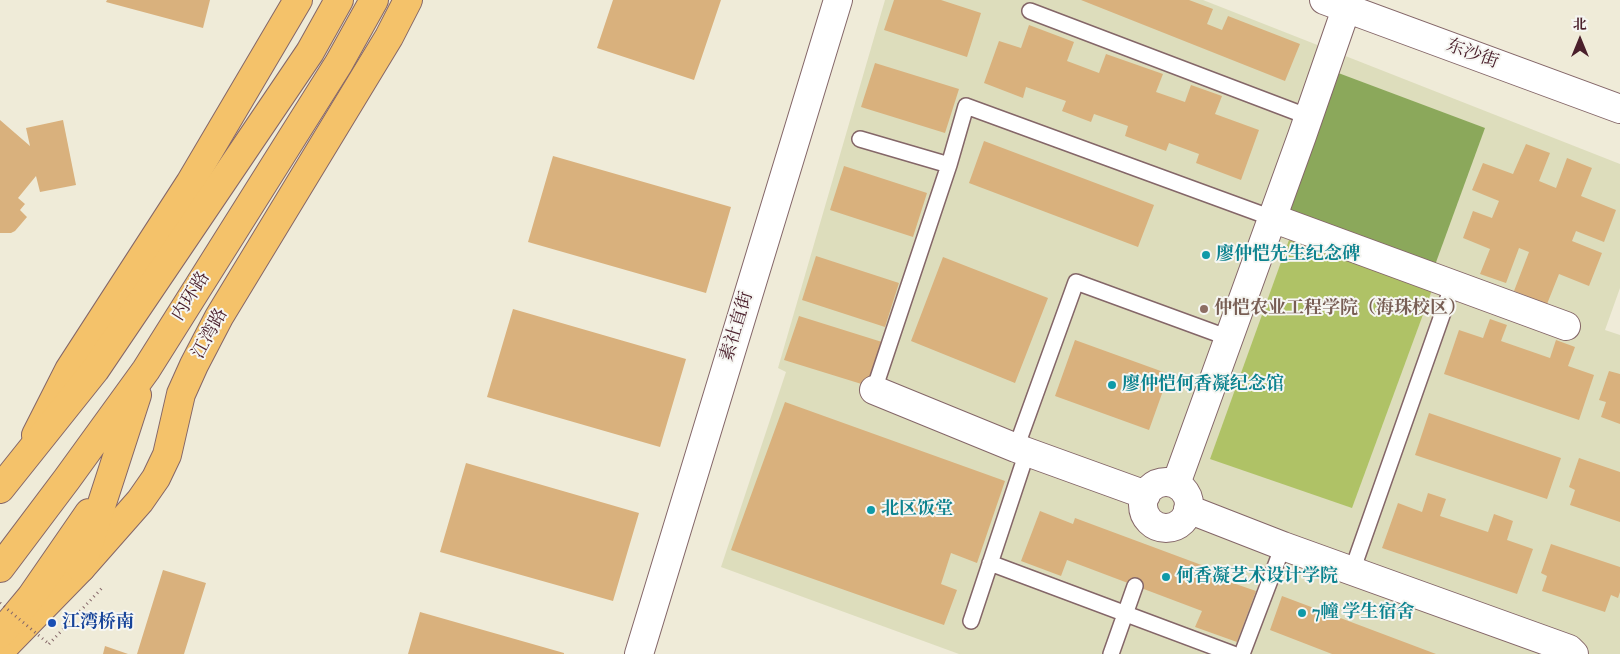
<!DOCTYPE html>
<meta charset="utf-8">
<style>
body{margin:0}
#map{position:relative;width:1620px;height:654px;overflow:hidden;background:#efebd8;font-family:"IM FELL English","Noto Serif SC",serif}
canvas{display:block}
.north{position:absolute;left:1555px;top:15px;width:50px;height:50px;-webkit-text-stroke:4px #f6f6f2;paint-order:stroke;rotate:0deg;font-size:14px;font-weight:700;line-height:20px;text-align:center;color:#4a1f2b}
.north::after{content:'';display:block;margin:auto;width:18px;height:22px;background:#4a1f2b;clip-path:polygon(50% 0,100% 100%,50% 72%,0 100%)}
</style>
<div id="map">
<canvas width="1620" height="654"></canvas>
<div class="north">北</div>
</div>
<script>
const c = document.querySelector('canvas').getContext('2d');
c.lineJoin = 'round';
function fill(path, color) { c.fillStyle = color; c.fill(path, 'evenodd'); }
const toPath = rows => new Path2D(rows.map(r => 'M' + r).join(''));
function stroke(path, color, width, dash) { c.strokeStyle = color; c.lineWidth = width; c.lineCap = dash ? 'butt' : 'round'; c.setLineDash(dash || []); c.stroke(path); }
function drawText(font, color, halo, rows, align = 'center') {
  c.font = font + ' "IM FELL English","Noto Serif SC",serif'; c.lineWidth = 4; c.setLineDash([]); c.textBaseline = 'middle'; c.strokeStyle = halo; c.fillStyle = color; for (const [text, x, y, turn = 0] of rows) {
    c.save(); c.translate(x, y); c.rotate((+turn || 0) * Math.PI / 180); c.textAlign = isNaN(turn) ? turn : align; if (halo) c.strokeText(text, 0, 0); c.fillText(text, 0, 0); c.restore();
  }
}
fill(toPath([
 [885,0,1203,0,1620,164,1620,288,1605,330,1620,335,1620,654,959,654,721,567,786,372,778,368]
]), '#ddddbc');
fill(toPath([
 [1289,240,1432,290,1352,508,1210,459]
]), '#afc266');
fill(toPath([
 [1325,68,1485,128,1431,276,1272,218]
]), '#8ba85b');
fill(toPath([
 [107,0,210,0,203,28,106,2],
 [613,0,721,0,694,80,597,48],
 [894,0,941,0,981,13,967,57,884,30],
 [1081,0,1189,0,1213,9,1207,24,1222,30,1228,16,1300,44,1285,81],
 [1029,25,1074,42,1067,61,1099,73,1106,54,1163,74,1156,92,1185,102,1191,85,1222,96,1215,114,1259,130,1241,180,1196,163,1199,154,1169,143,1166,151,1125,136,1128,126,1094,114,1091,122,1062,111,1066,101,1026,87,1023,98,984,83,999,41,1021,48],
 [875,63,959,89,945,133,861,107],
 [0,120,30,146,26,128,63,120,76,185,40,192,36,176,18,198,25,204,20,210,27,217,15,231,11,233,0,233],
 [984,141,1154,205,1138,247,969,183],
 [1526,144,1550,153,1539,181,1556,188,1567,158,1592,168,1581,196,1616,210,1604,242,1576,231,1572,241,1602,253,1589,286,1559,274,1547,304,1514,291,1529,252,1519,248,1506,283,1480,274,1490,249,1463,238,1473,211,1492,218,1499,201,1472,190,1483,163,1513,174],
 [553,156,731,207,706,293,528,242],
 [844,166,927,193,913,237,830,210],
 [816,256,899,283,885,327,802,300],
 [943,257,1048,298,1015,383,911,341],
 [513,309,686,359,660,447,487,397],
 [799,316,882,342,868,386,784,360],
 [1490,319,1507,325,1501,341,1550,358,1556,340,1575,347,1568,366,1594,375,1579,420,1444,374,1459,330,1483,338],
 [1075,340,1169,374,1149,430,1055,396],
 [1609,371,1620,374,1620,424,1601,417,1606,402,1599,400],
 [785,402,1005,481,977,563,951,553,941,584,957,590,944,625,731,550],
 [1429,413,1561,458,1547,499,1415,455],
 [1579,458,1620,472,1620,522,1570,505,1575,490,1569,487],
 [466,463,639,513,613,601,440,552],
 [1428,493,1446,499,1440,516,1488,532,1494,514,1513,521,1507,540,1533,549,1517,594,1382,548,1398,503,1422,512],
 [1040,511,1073,524,1075,518,1223,573,1221,579,1256,591,1237,642,1195,627,1202,611,1067,560,1061,576,1021,561],
 [1551,544,1620,567,1620,592,1618,598,1611,595,1605,612,1542,591,1547,576,1541,573],
 [163,570,206,583,184,654,137,654],
 [1282,596,1436,654,1332,654,1270,630],
 [420,612,564,653,564,654,408,654],
 [105,646,128,654,103,654]
]), '#d9b17d');
const lane = toPath([
 [1030,11,1309,117],
 [860,139,949,165],
 [874,390,949,165,966,106,1272,218],
 [1016,448,1076,282,1229,338],
 [990,563,1233,654],
 [1352,571,1453,284],
 [971,621,1027,452],
 [1111,654,1135,586],
 [1242,654,1283,546]
]);
const street = toPath([
 [1324,0,1620,109],
 [1272,218,1566,326],
 [874,390,1016,448,1146,495],
 '1143 505a23 23 0 1 1 46 0a23 23 0 1 1-46 0Z',
 [1176,484,1302,136,1346,9],
 [1188,509,1283,546,1569,649,1574,654],
 [639,654,838,0]
]);
const primary = toPath([
 [36,435,69,370,190,183,298,0],
 [0,651,81,568,140,501,156,478,167,455,181,394,194,365,219,317,389,37,408,0]
]);
const highway = toPath([
 [0,489,95,370,310,52,339,0],
 [0,568,67,479,146,370,339,63,374,0],
 [81,568,137,395],
 [0,634,31,597,89,513]
]);
stroke(lane, '#846668', 18);
stroke(street, '#846668', 30);
stroke(primary, '#846668', 30);
stroke(highway, '#846668', 30);
stroke(toPath([
 [49,644,103,587]
]), '#846668', 3, [1, 4]);
stroke(lane, '#fff', 15);
stroke(street, '#fff', 28);
stroke(primary, '#f4c26a', 28);
stroke(highway, '#f4c26a', 28);
stroke(toPath([
 [0,603,49,644]
]), '#846668', 3, [1, 4]);
for (const [x, y, r, color] of [
 [1206,255,5,"#0f9aa8"],
 [1204,309,5,"#8d6e63"],
 [1112,385,5,"#0f9aa8"],
 [871,510,5,"#0f9aa8"],
 [1166,577,5,"#0f9aa8"],
 [1302,613,5,"#0f9aa8"],
 [52,623,5,"#1a4fb4"]
]) { const dot = new Path2D(); dot.arc(x, y, r, 0, 2 * Math.PI); c.fillStyle = color; c.fill(dot); stroke(dot, '#f6f6f2', 2); }
drawText('18px', '#4a1f2b', '#f6f6f2', [
 ["东沙街",1472,55,20],
 ["内环路",192,297,-58],
 ["素社直街",738,327,-73],
 ["江湾路",211,334,-61]
]);
drawText('bold 18px', '#0d838f', '#f6f6f2', [
 ["廖仲恺先生纪念碑",1216,255],
 ["廖仲恺何香凝纪念馆",1122,385],
 ["北区饭堂",881,510],
 ["何香凝艺术设计学院",1176,577],
 ["7幢 学生宿舍",1312,613]
], 'left');
drawText('bold 18px', '#785e54', '#f6f6f2', [
 ["仲恺农业工程学院（海珠校区）",1214,309]
], 'left');
drawText('bold 18px', '#164399', '#f6f6f2', [
 ["江湾桥南",62,623]
], 'left');
</script>
